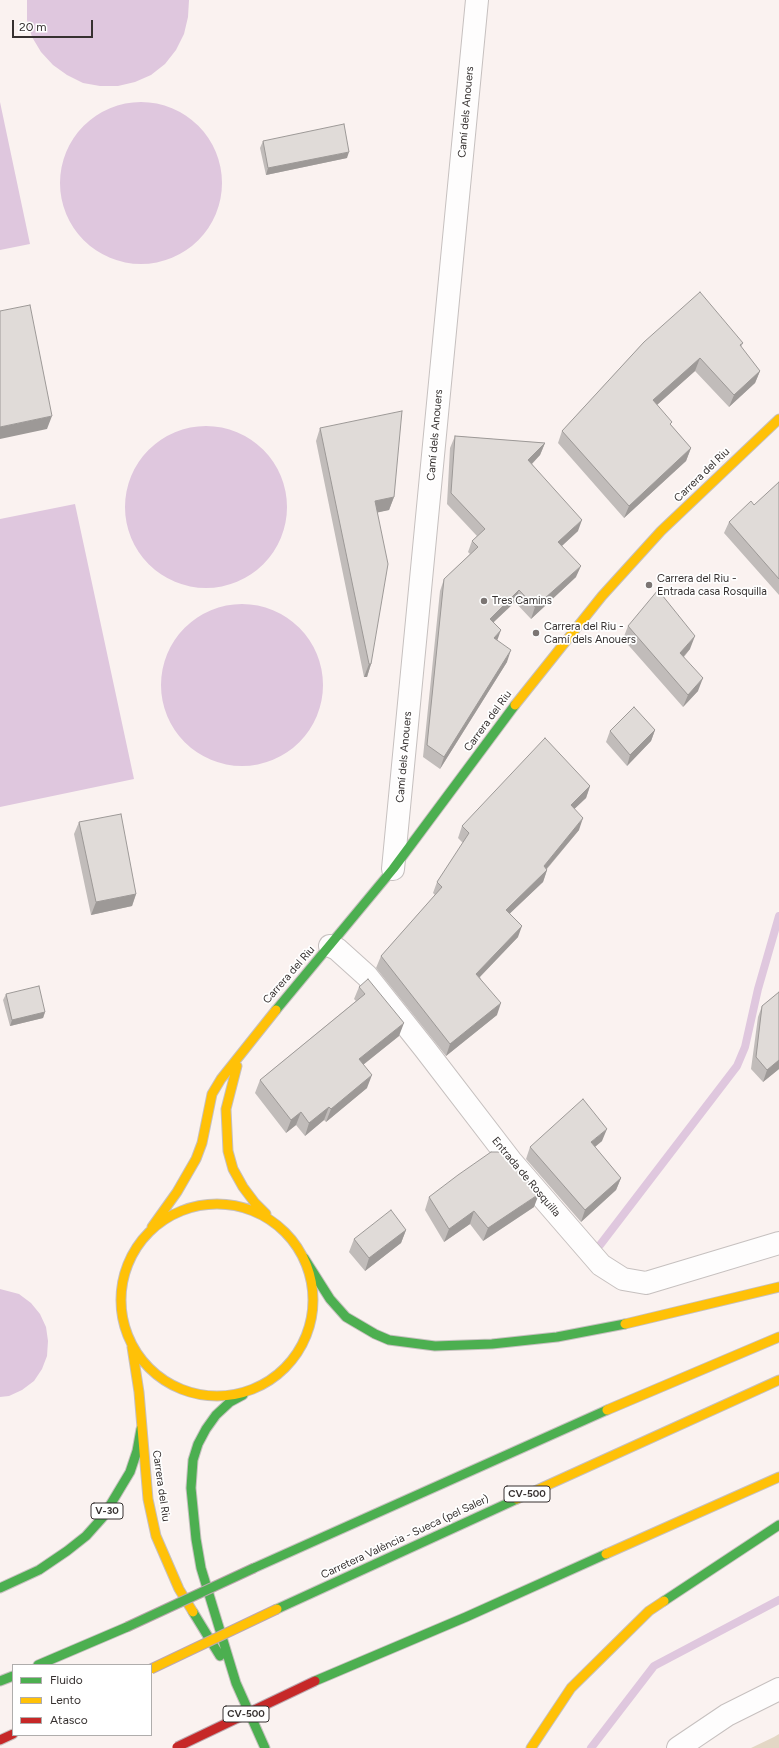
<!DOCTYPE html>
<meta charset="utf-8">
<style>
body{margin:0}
#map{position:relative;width:779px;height:1748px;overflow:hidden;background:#faf2f0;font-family:Figtree,sans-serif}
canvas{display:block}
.legend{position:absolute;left:12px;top:1664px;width:140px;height:72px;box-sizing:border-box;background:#fff;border:1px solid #afadac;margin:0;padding:5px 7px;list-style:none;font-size:12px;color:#363130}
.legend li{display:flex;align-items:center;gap:8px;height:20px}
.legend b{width:20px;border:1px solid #afadac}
.scale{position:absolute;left:12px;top:20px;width:81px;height:18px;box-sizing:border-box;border:2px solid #363130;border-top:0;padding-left:5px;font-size:12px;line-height:14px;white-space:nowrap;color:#363130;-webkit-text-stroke:3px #fff;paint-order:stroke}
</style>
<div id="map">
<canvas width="779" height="1748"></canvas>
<ul class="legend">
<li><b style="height:5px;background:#4caf50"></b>Fluido</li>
<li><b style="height:5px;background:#ffc107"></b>Lento</li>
<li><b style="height:5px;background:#c62828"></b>Atasco</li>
</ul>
<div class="scale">20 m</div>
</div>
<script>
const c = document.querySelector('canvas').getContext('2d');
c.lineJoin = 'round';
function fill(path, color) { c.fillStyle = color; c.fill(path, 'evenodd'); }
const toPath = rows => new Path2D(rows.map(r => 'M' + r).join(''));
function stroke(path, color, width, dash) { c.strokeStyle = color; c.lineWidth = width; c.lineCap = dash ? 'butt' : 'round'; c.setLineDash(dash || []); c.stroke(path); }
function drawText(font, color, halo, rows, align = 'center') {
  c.font = font + ' Figtree,sans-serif'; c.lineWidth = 3.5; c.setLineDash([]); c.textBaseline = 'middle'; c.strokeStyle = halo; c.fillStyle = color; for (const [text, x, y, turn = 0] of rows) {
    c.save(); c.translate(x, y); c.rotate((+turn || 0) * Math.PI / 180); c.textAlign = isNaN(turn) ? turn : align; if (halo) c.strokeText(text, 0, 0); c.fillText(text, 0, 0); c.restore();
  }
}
fill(toPath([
 [779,1734,779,1748,751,1748,774,1737]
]), '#e3d7c5');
fill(toPath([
 [27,0,189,0,188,17,184,34,176,50,165,64,151,75,135,82,118,86,100,86,83,83,67,75,53,65,41,52,32,37,27,20],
 '60 183a81 81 0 1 1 162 0a81 81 0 1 1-162 0Z',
 [0,102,30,244,0,250],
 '125 507a81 81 0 1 1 162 0a81 81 0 1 1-162 0Z',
 [75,504,134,779,0,807,0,519],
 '161 685a81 81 0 1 1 162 0a81 81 0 1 1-162 0Z',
 [0,1289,19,1294,31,1303,40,1314,46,1327,48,1341,47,1356,42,1369,34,1381,22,1390,9,1396,0,1397]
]), '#dfc7de');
stroke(toPath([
 [600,1245,737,1066,745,1047,758,989,779,916],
 [591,1748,654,1666,779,1600]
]), '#dfc7de', 8);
const street = toPath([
 [393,869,477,0],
 [330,946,337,949,367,976,425,1049,511,1161,601,1265,623,1279,646,1283,779,1243],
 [678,1748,727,1715,779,1689]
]);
const fast = toPath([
 [276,1010,393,869,515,705],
 [304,1258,330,1299,346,1317,375,1334,389,1340,435,1346,492,1344,557,1337,625,1324],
 [243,1395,230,1402,216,1415,206,1429,198,1444,193,1460,191,1488,196,1539,201,1568,236,1683,265,1748],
 [254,1568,607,1410],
 [0,1588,39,1570,67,1551,86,1536,103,1517,130,1472,137,1451,141,1429],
 [664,1601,779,1525],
 [277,1609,517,1499],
 [193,1612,220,1656],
 [38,1665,127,1627],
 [0,1681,13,1676],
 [315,1681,466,1617,606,1554]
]);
const slow = toPath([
 [515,705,602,596,661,531,779,419],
 [237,1066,226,1109,228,1151,233,1169,243,1187,255,1203,266,1214],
 '121 1300a96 96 0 1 1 192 0a96 96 0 1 1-192 0Z',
 [152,1227,177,1192,196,1159,202,1143,212,1094,221,1079,276,1010],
 [625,1324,779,1287],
 [132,1347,139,1392,148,1499,156,1536,179,1589,193,1612],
 [607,1410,779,1337],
 [517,1499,779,1380],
 [606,1554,779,1477],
 [531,1748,571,1688,649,1611,664,1601]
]);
const jam = toPath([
 [0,1740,13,1734]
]);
stroke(street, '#c6c0bf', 24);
stroke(fast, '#c6c0bf', 11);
stroke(slow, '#c6c0bf', 11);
stroke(jam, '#c6c0bf', 11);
stroke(street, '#fefdfd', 22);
stroke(fast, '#4caf50', 9);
stroke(slow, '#ffc107', 9);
stroke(jam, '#c62828', 9);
const fastBridge = toPath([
 [127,1627,254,1568]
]);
const slowBridge = toPath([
 [151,1669,277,1609]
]);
const jamBridge = toPath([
 [177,1747,315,1681]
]);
stroke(fastBridge, '#bca8af', 11, []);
stroke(slowBridge, '#bca8af', 11, []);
stroke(jamBridge, '#bca8af', 11, []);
stroke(fastBridge, '#4caf50', 9);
stroke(slowBridge, '#ffc107', 9);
stroke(jamBridge, '#c62828', 9);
fill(toPath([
 [263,141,347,158,266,175,260,148],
 [644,342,743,343,741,347,760,371,755,383,729,407,695,371,657,405,671,425,691,448,686,461,624,518,558,443,562,431],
 [320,428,394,497,389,510,378,512,371,664,367,677,364,677,316,441],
 [455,436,545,443,540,455,532,464,578,531,562,546,576,577,531,619,515,602,494,622,497,640,507,662,440,769,423,757,440,591,444,579,470,554,468,552,472,541,477,536,447,504,450,448],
 [779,482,779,595,724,533,729,522,754,505],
 [628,626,690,649,684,657,698,691,683,707,623,639],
 [655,730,651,741,627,766,606,742,610,731],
 [590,786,586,798,574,809,579,830,547,869,547,870,543,882,510,913,518,937,480,977,497,1015,446,1056,376,968,381,956,435,895,433,893,437,882,463,843,458,838,462,826],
 [79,822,136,894,132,906,91,915,74,834],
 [359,987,399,1036,363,1065,367,1088,326,1122,324,1120,305,1136,296,1125,286,1133,255,1093,260,1080,356,1001,354,999],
 [779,992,779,1069,763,1082,751,1069,758,1017,762,1006],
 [6,994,45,1012,43,1018,10,1026,3,1000],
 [602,1141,595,1147,621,1178,616,1190,581,1222,526,1159,530,1147],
 [429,1197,534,1207,483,1241,470,1224,444,1242,425,1210],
 [406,1230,401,1243,365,1271,349,1252,354,1239]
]), '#c1bcba');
fill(toPath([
 [349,152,347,158,266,175,268,168],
 [700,358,695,371,649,412,653,400],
 [760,371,755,383,729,407,734,395],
 [52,416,47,429,0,439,0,427],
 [545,443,540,455,524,472,528,460],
 [691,448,686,461,624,518,629,506],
 [394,497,389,510,371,514,375,501],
 [582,520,578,531,554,553,558,542],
 [581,566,576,577,531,619,535,607],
 [519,590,515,602,485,630,490,619],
 [501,630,497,641,494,638],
 [695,636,690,649,675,666,680,653],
 [511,650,507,662,440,769,444,757],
 [369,664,371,664,367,677,364,677],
 [703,678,698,691,683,707,688,695],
 [655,730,651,741,627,766,630,755],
 [590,786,586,798,566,817,571,805],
 [583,818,579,830,542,874,547,870,543,882,502,921,506,910,544,866],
 [136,894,132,906,91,915,96,902],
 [522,926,518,937,472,985,476,974],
 [501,1003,497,1015,446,1056,450,1044],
 [45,1012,43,1018,10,1026,12,1020],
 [404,1023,399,1036,354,1072,359,1059],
 [779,1060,779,1069,763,1082,767,1070],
 [372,1075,367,1088,326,1122,331,1109],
 [329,1107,324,1120,305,1136,309,1123],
 [301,1112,296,1125,286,1133,291,1120],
 [607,1129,602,1141,586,1154,591,1142],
 [621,1178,616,1190,581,1222,585,1210],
 [539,1194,534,1207,483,1241,488,1228],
 [474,1211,470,1224,444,1242,449,1229],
 [406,1230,401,1243,365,1271,369,1258]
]), '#9d9997');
const building = toPath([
 [344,124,349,152,268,168,263,141,344,124],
 [700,292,743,343,740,345,760,371,734,395,700,358,653,400,672,422,670,424,691,448,629,506,562,431,644,342,700,292],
 [30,305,52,416,0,427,0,311,30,305],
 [402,411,394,497,375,501,388,564,371,664,369,664,320,428,402,411],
 [455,436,545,443,528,460,582,520,558,542,581,566,535,607,519,590,490,619,501,630,494,638,511,650,444,757,427,745,444,579,478,547,472,541,485,529,451,493,455,436],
 [779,482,779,579,729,522,751,501,754,505,779,482],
 [658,590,695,636,680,653,703,678,688,695,628,626,658,590],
 [634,707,655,730,630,755,610,731,634,707],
 [545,738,590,786,571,805,583,818,544,866,547,870,506,910,522,926,476,974,501,1003,450,1044,381,956,442,887,437,882,469,833,462,826,545,738],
 [121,814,136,894,96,902,79,822,121,814],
 [368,979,404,1023,359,1059,372,1075,331,1109,329,1107,309,1123,301,1112,291,1120,260,1080,365,994,359,987,368,979],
 [39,986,45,1012,12,1020,6,994,39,986],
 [779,992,779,1060,767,1070,756,1057,762,1006,779,992],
 [583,1099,607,1129,591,1142,621,1178,585,1210,530,1147,583,1099],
 [491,1152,503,1152,539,1194,488,1228,474,1211,449,1229,429,1197,458,1175,491,1152],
 [391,1210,406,1230,369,1258,354,1239,391,1210]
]);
fill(building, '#e0dbd8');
stroke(building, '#9d9997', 1);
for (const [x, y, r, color] of [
 [649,585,4,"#7b7573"],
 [484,601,4,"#7b7573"],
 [536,633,4,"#7b7573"]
]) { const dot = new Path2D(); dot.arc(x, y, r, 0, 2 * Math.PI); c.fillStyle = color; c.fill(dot); stroke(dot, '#fff', 1.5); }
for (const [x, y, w] of [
 [527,1494,46],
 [107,1511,32],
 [246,1714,46]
]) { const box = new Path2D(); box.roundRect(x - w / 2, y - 8, w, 16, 3); c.fillStyle = '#fff'; c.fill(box); stroke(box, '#363130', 1); }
drawText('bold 10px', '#363130', null, [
 ["CV-500",527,1494],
 ["V-30",107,1511],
 ["CV-500",246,1714]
]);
drawText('11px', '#363130', '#fff', [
 ["Camí dels Anouers",466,112,-85],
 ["Camí dels Anouers",435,435,-85],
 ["Carrera del Riu",702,475,-44],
 ["Carrera del Riu",488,721,-54],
 ["Camí dels Anouers",404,757,-85],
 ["Carrera del Riu",289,975,-49],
 ["Entrada de Rosquilla",526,1177,50],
 ["Carrera del Riu",161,1486,82],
 ["Carretera València - Sueca (pel Saler)",405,1537,-25]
]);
drawText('11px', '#363130', '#fff', [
 ["Carrera del Riu -",657,579],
 ["Entrada casa Rosquilla",657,592],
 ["Tres Camins",492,601],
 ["Carrera del Riu -",544,627],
 ["Camí dels Anouers",544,640]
], 'left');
</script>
